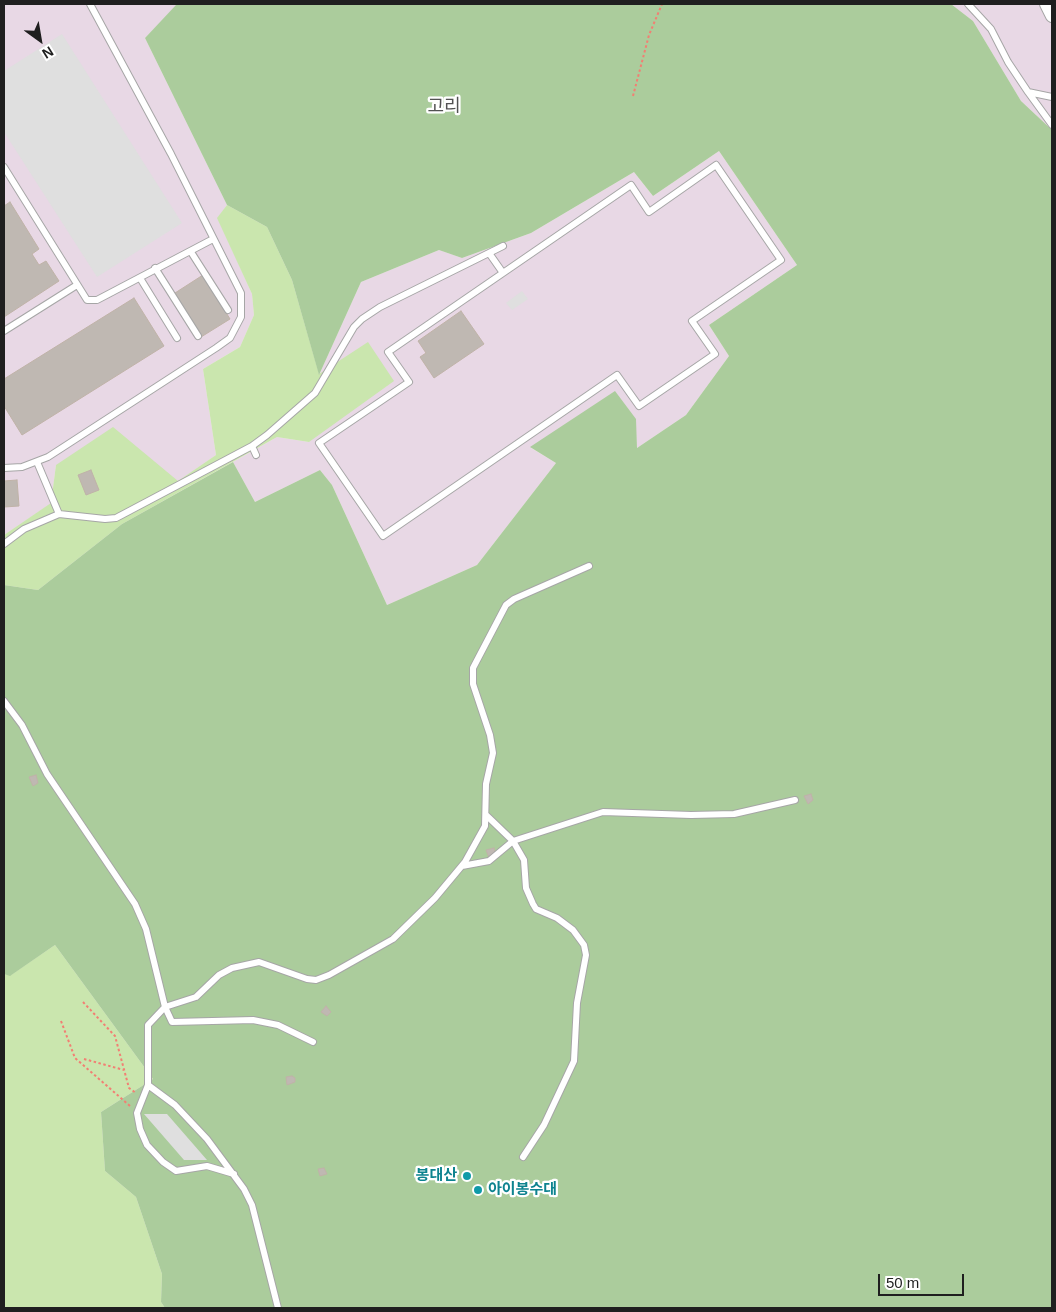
<!DOCTYPE html>
<meta charset="utf-8">
<style>
body{margin:0}
#map{position:relative;width:1056px;height:1312px;overflow:hidden;background:#efece5;font-family:Arial,sans-serif}
canvas{display:block}
.frame{position:absolute;inset:0;border:5px solid #1f1f1f;pointer-events:none}
.north{position:absolute;left:15px;top:15px;width:50px;height:50px;-webkit-text-stroke:4px #fff;paint-order:stroke;rotate:148deg;font-size:14px;font-weight:700;line-height:20px;text-align:center;color:#1f1f1f}
.north::after{content:'';display:block;margin:auto;width:18px;height:22px;background:#1f1f1f;clip-path:polygon(50% 0,100% 100%,50% 72%,0 100%)}
.scale{position:absolute;left:878px;top:1274px;width:86px;height:22px;box-sizing:border-box;border:2px solid #1f1f1f;border-top:0;padding-left:6px;font-size:15px;line-height:18px;white-space:nowrap;color:#1f1f1f;-webkit-text-stroke:4px #fff;paint-order:stroke}
</style>
<div id="map">
<canvas width="1056" height="1312"></canvas>
<div class="frame"></div>
<div class="north">N</div>
<div class="scale">50 m</div>
</div>
<script>
const c = document.querySelector('canvas').getContext('2d');
c.lineJoin = 'round';
function fill(path, color) { c.fillStyle = color; c.fill(path, 'evenodd'); }
const toPath = rows => new Path2D(rows.map(r => 'M' + r).join(''));
function stroke(path, color, width, dash) { c.strokeStyle = color; c.lineWidth = width; c.lineCap = dash ? 'butt' : 'round'; c.setLineDash(dash || []); c.stroke(path); }
function drawText(font, color, halo, rows, align = 'center') {
  c.font = font + ' Arial,"Noto Sans KR",sans-serif'; c.lineWidth = 4.5; c.setLineDash([]); c.textBaseline = 'middle'; c.strokeStyle = halo; c.fillStyle = color; for (const [text, x, y, turn = 0] of rows) {
    c.save(); c.translate(x, y); c.rotate((+turn || 0) * Math.PI / 180); c.textAlign = isNaN(turn) ? turn : align; if (halo) c.strokeText(text, 0, 0); c.fillText(text, 0, 0); c.restore();
  }
}
fill(toPath([
 [4,4,189,4,176,6,145,38,227,205,218,218,252,294,254,315,240,347,203,369,216,455,179,481,56,465,51,504,4,535],
 [951,4,1052,4,1052,130,1021,101,973,21],
 [719,151,797,265,709,325,729,356,686,415,637,448,635,419,531,448,556,463,477,565,387,605,332,485,320,470,255,502,233,462,277,437,309,442,319,375,361,282,439,250,462,258,531,233,634,172,653,196]
]), '#e8d8e5');
fill(toPath([
 [227,205,267,227,292,280,319,374,368,342,394,381,309,442,277,437,122,524,38,590,4,585,4,535,51,503,56,465,113,427,178,481,216,455,203,369,240,347,254,315,252,294,217,218],
 [55,945,153,1079,101,1112,105,1171,136,1197,162,1274,161,1302,165,1308,4,1308,4,974,11,975]
]), '#cae6ae');
fill(toPath([
 [189,4,951,4,973,21,1021,101,1052,130,1052,1308,165,1308,161,1302,162,1274,136,1197,105,1171,101,1112,153,1079,55,945,10,976,4,974,4,585,38,590,122,524,233,462,255,502,320,470,332,485,387,605,477,565,556,463,530,447,615,391,636,419,637,448,686,415,729,356,709,325,797,265,719,151,653,196,634,172,531,233,462,258,439,250,361,282,319,375,292,280,267,227,227,205,145,38,176,5]
]), '#abcc9c');
fill(toPath([
 [62,34,182,223,97,277,4,132,4,71],
 [522,291,528,299,512,310,506,303],
 [144,1114,167,1114,207,1160,184,1160]
]), '#dfdfdf');
const building = toPath([
 [10,202,39,249,32,254,39,265,46,261,59,281,4,317,4,206,10,202],
 [203,275,230,319,201,337,175,293,203,275],
 [134,298,164,346,22,435,4,406,4,379,134,298],
 [461,311,484,344,434,378,420,357,426,353,418,341,461,311],
 [91,470,99,490,86,495,78,475,91,470],
 [17,480,19,506,4,507,4,481,17,480],
 [36,775,38,783,33,786,29,777,36,775],
 [811,794,813,800,808,804,804,796,811,794],
 [494,848,495,853,489,858,486,850,494,848],
 [326,1006,331,1012,327,1016,321,1012,326,1006],
 [292,1076,295,1078,295,1082,287,1085,286,1077,292,1076],
 [324,1168,327,1174,320,1176,318,1169,324,1168]
]);
fill(building, '#bfb8b2');
stroke(building, '#c0b3a8', 1);
const lane = toPath([
 [968,4,991,29,1008,62,1028,92,1052,97],
 [1028,92,1052,125],
 [716,165,781,260,692,321,715,354,639,406,617,375,383,536,319,443,409,382,388,352,631,185,649,212,716,165],
 [4,167,87,300,97,300,213,239],
 [191,252,228,310],
 [489,253,503,273],
 [155,268,198,336],
 [140,278,177,338],
 [4,331,77,285],
 [252,446,256,455],
 [37,462,59,514],
 [4,468,22,467,48,457,216,348,230,338,241,317,241,293,171,154,90,4],
 [4,544,24,529,59,514,105,519,116,518,252,446,267,435,315,393,354,327,362,319,380,307,503,246],
 [4,701,22,725,47,774,135,904,146,929,165,1007,148,1025,148,1085,137,1113,140,1129,147,1145,163,1162,176,1171,207,1166,234,1174],
 [462,866,489,861,513,841,486,815],
 [313,1042,278,1025,253,1020,172,1022,165,1007,196,997,219,975,232,968,259,962,307,979,316,980,329,975,393,939,435,898,465,862,485,826,486,784,493,753,490,735,473,684,473,668,506,605,514,599,589,566],
 [148,1085,175,1105,207,1139,244,1189,252,1205,278,1308],
 [523,1157,544,1125,574,1061,577,1003,586,955,584,945,573,930,557,918,536,909,533,904,526,888,524,860,513,841,603,812,691,815,734,814,795,800]
]);
const street = toPath([
 [1046,4,1052,16]
]);
stroke(lane, '#a6a6a6', 8);
stroke(street, '#a6a6a6', 14);
stroke(toPath([
 [633,96,649,35,662,4],
 [83,1002,115,1036,129,1088,136,1093],
 [61,1021,75,1058,130,1106],
 [84,1059,124,1070]
]), '#f27f73', 2, [2.5, 2.5]);
stroke(lane, '#fff', 6);
stroke(street, '#fff', 12);
for (const [x, y, r, color] of [
 [467,1176,5,"#0f9aa8"],
 [478,1190,5,"#0f9aa8"]
]) { const dot = new Path2D(); dot.arc(x, y, r, 0, 2 * Math.PI); c.fillStyle = color; c.fill(dot); stroke(dot, '#fff', 2); }
drawText('bold 15px', '#0d838f', '#fff', [
 ["봉대산",457,1176],
 ["아이봉수대",488,1190,"left"]
], 'right');
drawText('18px', '#525252', '#fff', [
 ["고리",444,107]
]);
</script>
